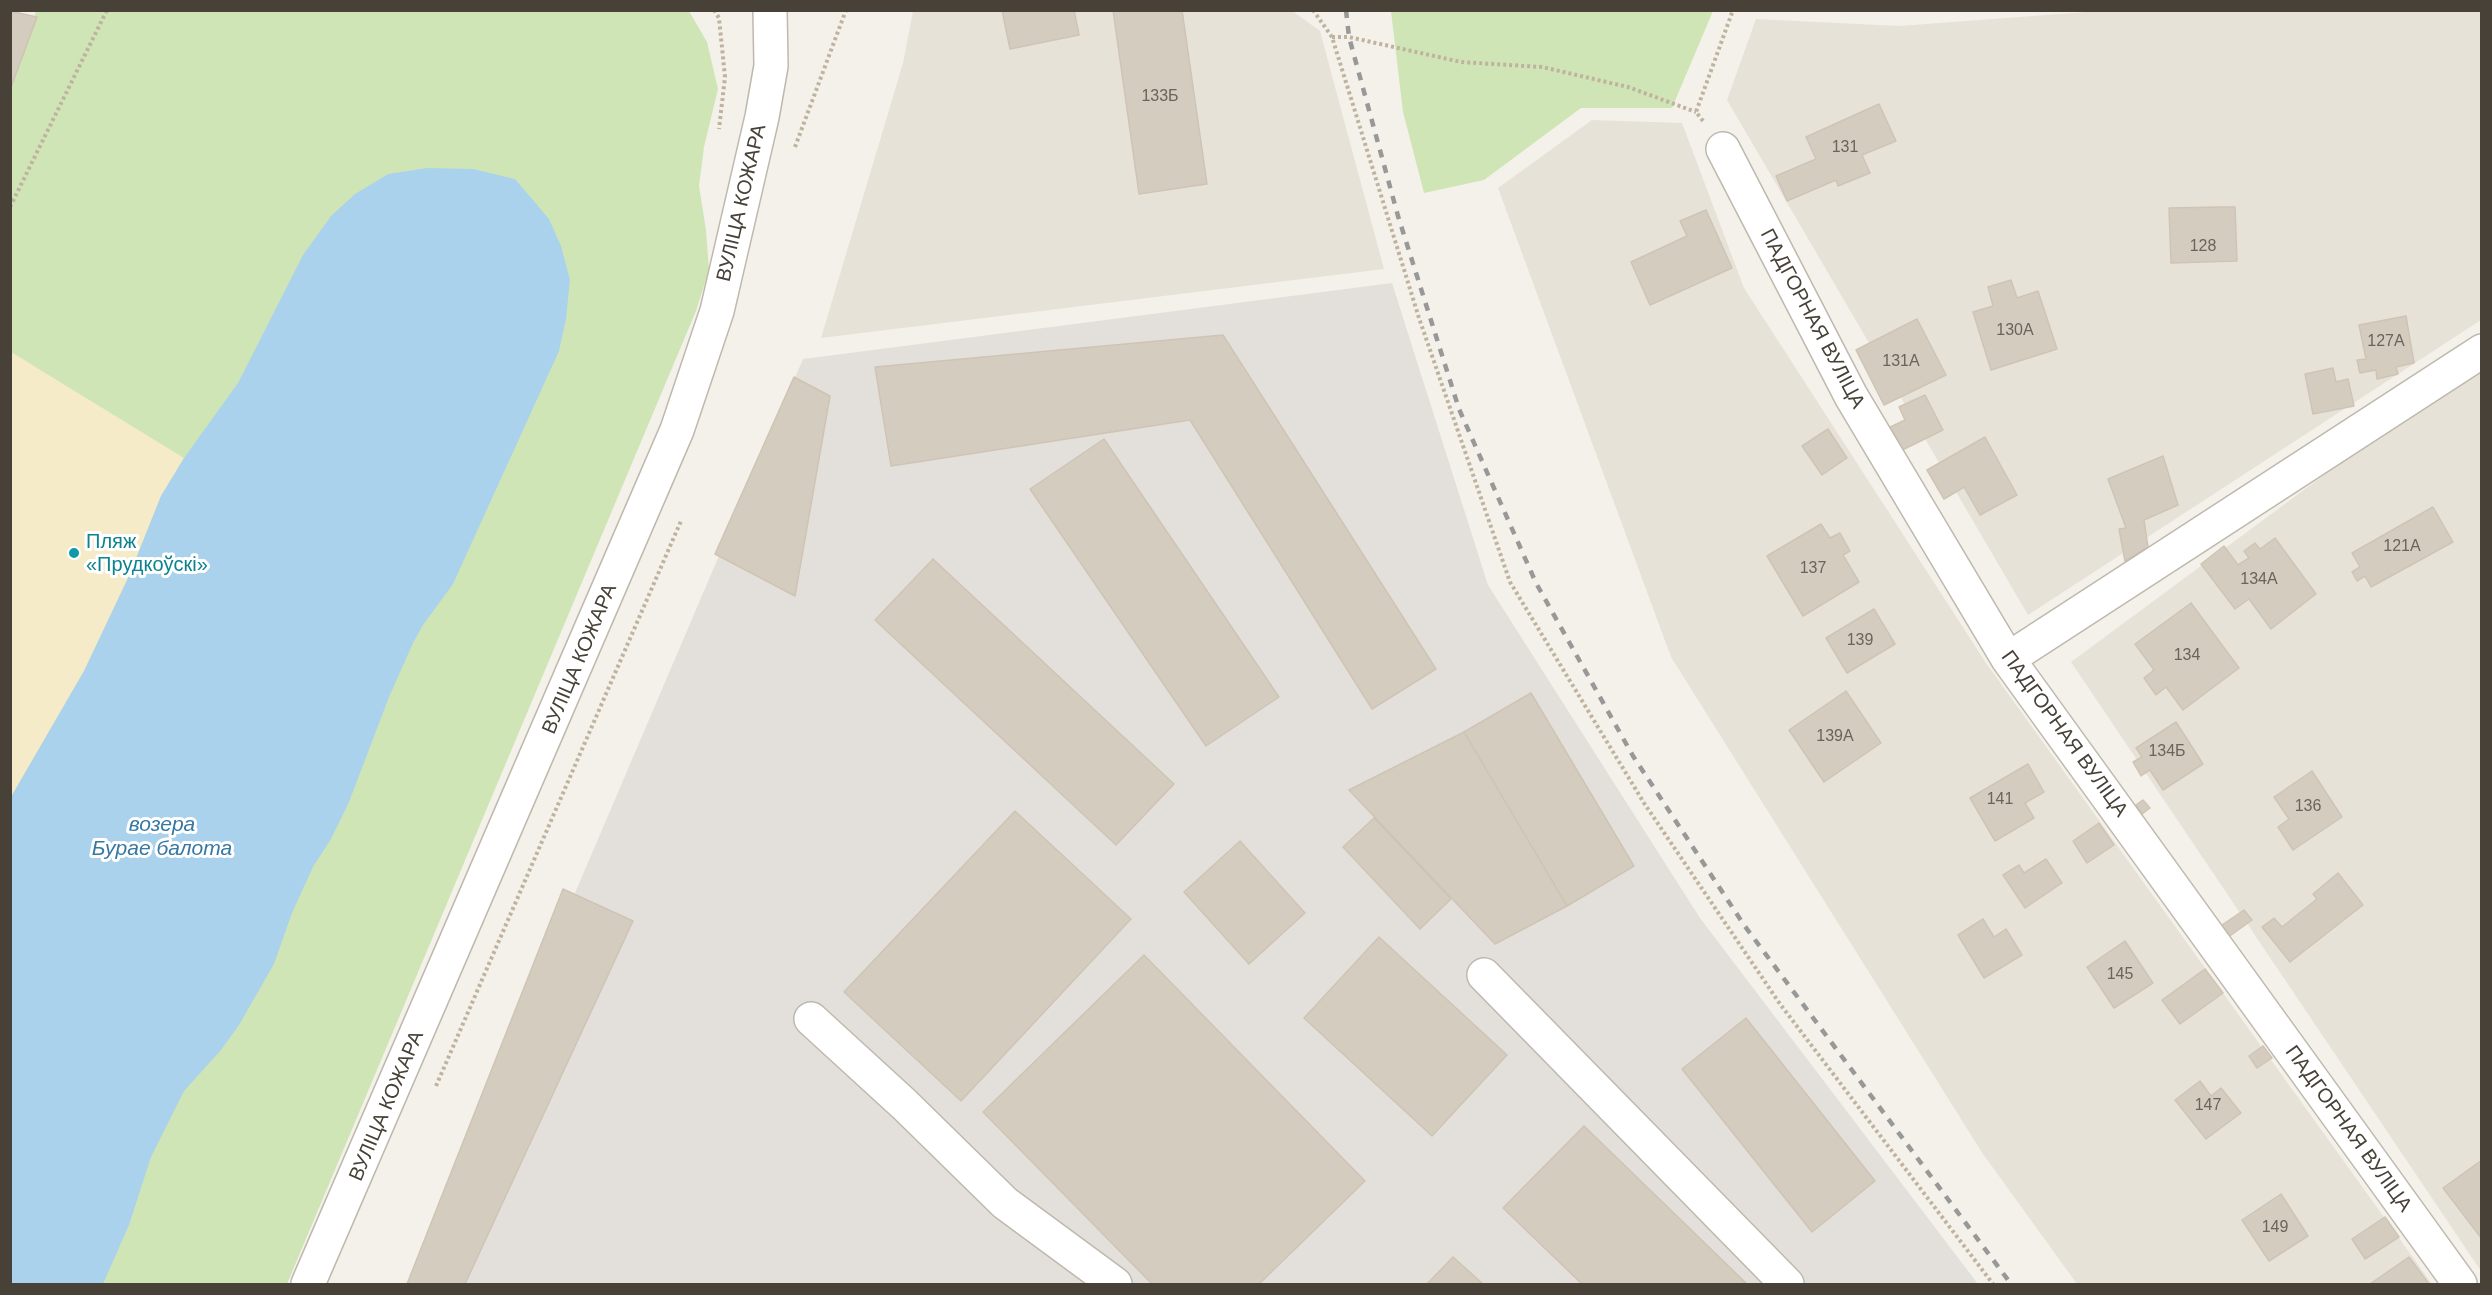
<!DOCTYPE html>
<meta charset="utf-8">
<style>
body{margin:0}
#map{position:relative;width:2492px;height:1295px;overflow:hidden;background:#f4f1ea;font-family:Arial,sans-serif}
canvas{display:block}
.frame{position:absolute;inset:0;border:12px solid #474138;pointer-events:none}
</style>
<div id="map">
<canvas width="2492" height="1295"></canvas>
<div class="frame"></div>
</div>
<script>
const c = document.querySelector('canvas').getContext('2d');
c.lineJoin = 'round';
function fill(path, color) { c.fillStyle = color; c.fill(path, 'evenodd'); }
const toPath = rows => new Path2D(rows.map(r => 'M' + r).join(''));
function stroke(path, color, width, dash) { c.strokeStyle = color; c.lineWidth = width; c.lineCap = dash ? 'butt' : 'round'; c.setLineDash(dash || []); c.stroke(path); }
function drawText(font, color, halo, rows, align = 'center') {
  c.font = font + ' Arial,sans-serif'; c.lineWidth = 6; c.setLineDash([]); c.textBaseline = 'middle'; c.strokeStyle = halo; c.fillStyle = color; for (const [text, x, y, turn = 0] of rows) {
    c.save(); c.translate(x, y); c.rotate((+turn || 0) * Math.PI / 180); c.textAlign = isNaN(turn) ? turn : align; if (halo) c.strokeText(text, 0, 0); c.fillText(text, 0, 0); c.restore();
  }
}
fill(toPath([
 [1291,10,1320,31,1384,269,821,338,903,63,913,11],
 [2113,10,2481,11,2481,320,2028,615,1727,100,1756,19,1899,26],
 [1592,120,1682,123,1744,288,1986,663,2432,1284,2077,1284,1983,1154,1671,657,1498,188],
 [2481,359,2481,1271,2071,662]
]), '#e7e2d8');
fill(toPath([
 [1392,283,1488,585,1700,918,1978,1284,408,1284,803,359]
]), '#e3e0db');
fill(toPath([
 [36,11,689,11,707,42,718,89,704,147,699,186,706,230,709,270,696,311,287,1284,11,1284,10,89],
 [1391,11,1391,10,1713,11,1672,108,1581,108,1484,180,1424,193,1403,112]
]), '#d0e5b6');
fill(toPath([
 [11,352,184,458,161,496,129,576,84,671,11,797]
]), '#f5ebc9');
fill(toPath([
 [427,168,473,169,515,179,549,219,561,246,570,280,566,319,559,351,453,584,423,625,413,643,389,697,349,802,331,839,313,867,292,913,274,964,239,1025,221,1050,184,1091,151,1157,129,1225,103,1284,11,1284,11,797,84,671,129,576,161,496,184,458,238,383,303,255,331,216,355,194,388,174]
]), '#abd2ec');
const building = toPath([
 [1002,10,1074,10,1079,35,1010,49,1002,10],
 [1113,10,1182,10,1207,184,1139,194,1113,10],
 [10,11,37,17,10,90,10,11],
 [1879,104,1896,141,1862,155,1870,173,1838,186,1836,180,1787,201,1776,176,1816,159,1806,137,1879,104],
 [2221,207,2235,207,2237,261,2171,263,2169,208,2221,207],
 [1706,210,1732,268,1650,305,1631,262,1687,236,1680,221,1706,210],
 [2011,280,2017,298,2038,291,2057,349,1991,370,1973,312,1993,306,1988,287,2011,280],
 [2406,316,2414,363,2396,367,2398,374,2377,379,2376,370,2360,373,2357,360,2366,359,2359,325,2406,316],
 [1917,319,1946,375,1884,405,1856,350,1917,319],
 [1223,335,1436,669,1372,709,1190,420,891,466,875,367,1223,335],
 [2333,368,2336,382,2348,379,2354,406,2313,414,2305,374,2333,368],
 [794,377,830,396,795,596,715,554,794,377],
 [1925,395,1943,430,1892,455,1880,432,1905,420,1899,407,1925,395],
 [1828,429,1847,458,1822,475,1802,446,1828,429],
 [1985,437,2017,495,1980,515,1964,487,1944,499,1927,470,1985,437],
 [1104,439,1279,697,1206,746,1030,489,1104,439],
 [2163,456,2178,505,2144,520,2148,547,2125,561,2119,529,2126,528,2108,479,2163,456],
 [2433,507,2453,542,2371,587,2365,576,2357,581,2352,572,2360,567,2352,553,2433,507],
 [1821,524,1830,538,1840,533,1850,551,1843,555,1859,582,1803,616,1767,556,1821,524],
 [2275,538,2316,594,2271,629,2249,599,2235,609,2201,564,2224,546,2238,565,2249,558,2244,551,2255,543,2260,549,2275,538],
 [933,559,1174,784,1116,845,875,620,933,559],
 [2191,603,2239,668,2183,710,2166,687,2156,695,2144,678,2154,670,2135,644,2191,603],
 [1874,609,1895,644,1847,673,1826,638,1874,609],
 [1846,691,1881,743,1824,782,1789,730,1846,691],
 [1531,693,1634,866,1567,906,1464,732,1531,693],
 [2176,722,2203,764,2163,790,2150,770,2141,776,2133,762,2142,757,2136,748,2176,722],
 [1464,732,1567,906,1495,944,1349,790,1464,732],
 [2028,764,2044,792,2025,803,2034,818,1995,841,1970,798,2028,764],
 [2312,771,2342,817,2293,850,2278,827,2289,819,2274,797,2312,771],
 [2143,800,2150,808,2142,814,2136,805,2143,800],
 [1015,811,1131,919,961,1101,844,992,1015,811],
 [1374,818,1451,899,1420,929,1343,847,1374,818],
 [2099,823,2114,845,2087,863,2073,841,2099,823],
 [1240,841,1305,913,1249,964,1184,892,1240,841],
 [2046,859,2062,883,2025,908,2003,875,2019,865,2024,873,2046,859],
 [2338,873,2363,905,2290,962,2262,927,2274,918,2282,927,2317,899,2313,894,2338,873],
 [563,889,633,921,465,1284,407,1284,563,889],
 [2244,910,2252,920,2227,938,2219,927,2244,910],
 [1983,919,1994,937,2006,929,2022,955,1984,978,1958,935,1983,919],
 [1379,937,1507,1055,1432,1136,1304,1018,1379,937],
 [2125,941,2153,983,2114,1008,2087,967,2125,941],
 [1144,955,1365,1181,1259,1284,1152,1284,983,1112,1144,955],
 [2205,969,2223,993,2180,1024,2162,1000,2205,969],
 [1746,1018,1875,1181,1812,1232,1682,1069,1746,1018],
 [2263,1046,2272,1058,2257,1068,2249,1056,2263,1046],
 [2200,1081,2211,1096,2221,1088,2241,1113,2206,1139,2175,1100,2200,1081],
 [1584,1126,1747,1284,1582,1284,1503,1208,1584,1126],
 [2482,1160,2482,1239,2443,1188,2482,1160],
 [2281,1194,2308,1236,2269,1261,2242,1220,2281,1194],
 [2385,1217,2399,1237,2365,1259,2352,1239,2385,1217],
 [1453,1257,1483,1284,1427,1284,1453,1257],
 [2409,1257,2429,1284,2370,1284,2409,1257]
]);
fill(building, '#d5ccc0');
stroke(building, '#cfc4b4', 1.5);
const minor = toPath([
 [1723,149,1851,396,2008,659,2460,1284],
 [2008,659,2482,351],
 [1484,975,1787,1284],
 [811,1019,905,1105,1005,1203,1115,1284],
 [308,1284,677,430,717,311,762,117,771,66,770,10]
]);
stroke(minor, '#bfb8ad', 36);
stroke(toPath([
 [714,10,719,18,725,77,719,129],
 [1313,10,1332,37,1419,318,1510,582,1644,803,1780,1004,1993,1284],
 [1332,37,1349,37,1461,62,1542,67,1628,87,1696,112],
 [1703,121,1696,112,1733,10],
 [795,147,846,10],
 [10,207,107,10],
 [436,1086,681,521]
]), '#bfb39f', 4, [3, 3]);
stroke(minor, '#fff', 33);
stroke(toPath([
 [1346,10,1349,37,1398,216,1459,409,1536,583,1633,756,1744,925,2011,1284]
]), '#989898', 4.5, [8, 8]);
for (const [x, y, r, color] of [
 [74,553,6,"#0f9aa8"]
]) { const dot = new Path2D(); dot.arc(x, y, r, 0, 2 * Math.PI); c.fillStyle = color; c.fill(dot); stroke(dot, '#fff', 2); }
drawText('16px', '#6a645a', null, [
 ["133Б",1160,97],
 ["131",1845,148],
 ["128",2203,247],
 ["130А",2015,331],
 ["127А",2386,342],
 ["131А",1901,362],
 ["121А",2402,547],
 ["137",1813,569],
 ["134А",2259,580],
 ["139",1860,641],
 ["134",2187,656],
 ["139А",1835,737],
 ["134Б",2167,752],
 ["141",2000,800],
 ["136",2308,807],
 ["145",2120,975],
 ["147",2208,1106],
 ["149",2275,1228]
]);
drawText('20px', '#474138', '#fff', [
 ["ВУЛІЦА КОЖАРА",742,203,-77],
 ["ПАДГОРНАЯ ВУЛІЦА",1812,319,62],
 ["ВУЛІЦА КОЖАРА",580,659,-67],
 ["ПАДГОРНАЯ ВУЛІЦА",2064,734,54],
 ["ВУЛІЦА КОЖАРА",387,1106,-67],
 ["ПАДГОРНАЯ ВУЛІЦА",2348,1129,54]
]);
drawText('20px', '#0d838f', '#fff', [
 ["Пляж",86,542],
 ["«Прудкоўскі»",86,565]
], 'left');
drawText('italic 21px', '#3678a4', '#fff', [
 ["возера",162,825],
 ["Бурае балота",162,849]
]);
</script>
